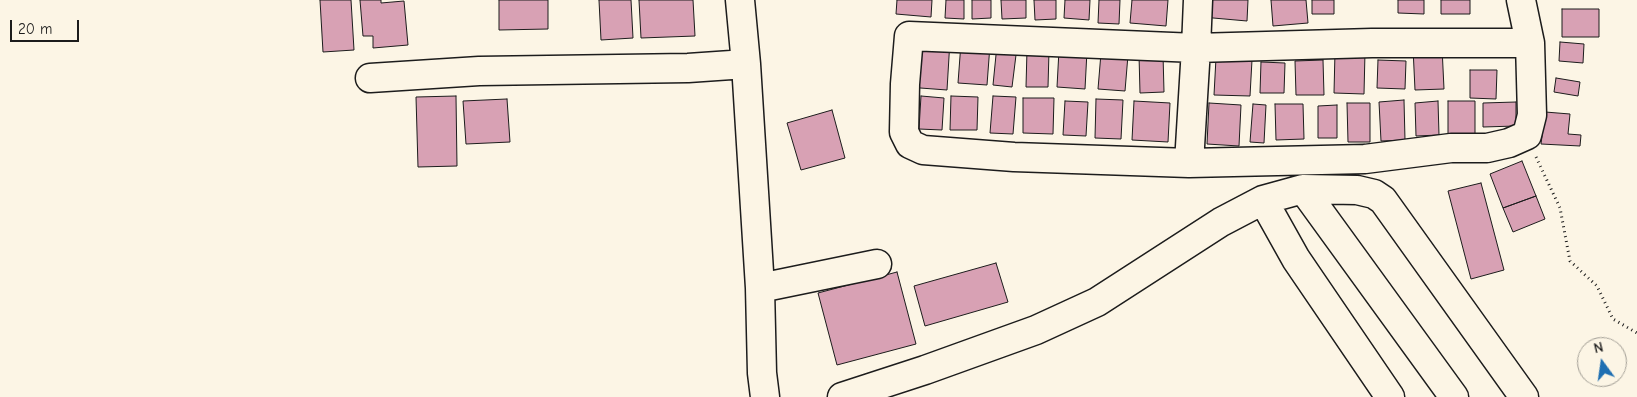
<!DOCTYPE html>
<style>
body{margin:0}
#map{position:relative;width:1637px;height:397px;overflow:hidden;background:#fcf5e5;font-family:"Comic Neue",sans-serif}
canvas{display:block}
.north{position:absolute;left:1577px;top:337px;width:50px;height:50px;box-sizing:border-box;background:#fcf5e5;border:1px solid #a29e95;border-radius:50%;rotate:346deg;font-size:14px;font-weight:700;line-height:20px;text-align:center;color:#1c1c1c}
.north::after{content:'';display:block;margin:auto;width:18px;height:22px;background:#1f6fb2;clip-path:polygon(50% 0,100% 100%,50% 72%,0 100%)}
.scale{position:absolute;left:10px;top:20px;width:69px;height:22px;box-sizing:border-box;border:2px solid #1c1c1c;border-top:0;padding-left:6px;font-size:15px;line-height:18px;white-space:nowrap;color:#1c1c1c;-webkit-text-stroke:4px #fcf5e5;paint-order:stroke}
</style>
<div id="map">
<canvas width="1637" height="397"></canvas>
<div class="north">N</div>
<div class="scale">20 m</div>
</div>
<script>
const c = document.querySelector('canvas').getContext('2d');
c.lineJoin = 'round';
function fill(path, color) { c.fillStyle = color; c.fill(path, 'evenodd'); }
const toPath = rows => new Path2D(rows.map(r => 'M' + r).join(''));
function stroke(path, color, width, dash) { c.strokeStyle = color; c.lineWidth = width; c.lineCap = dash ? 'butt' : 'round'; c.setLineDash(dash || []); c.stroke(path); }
const building = toPath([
 [320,0,351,0,354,50,323,52,320,0],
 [360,0,381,0,381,3,404,1,408,45,373,48,373,36,363,36,360,0],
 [499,0,548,0,548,29,499,30,499,0],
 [599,0,631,0,633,38,601,40,599,0],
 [639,0,693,0,695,36,641,38,639,0],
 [897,0,932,0,931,17,896,14,897,0],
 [946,0,964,0,964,19,945,18,946,0],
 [972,0,991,0,991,18,972,19,972,0],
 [1001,0,1026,0,1026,18,1002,19,1001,0],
 [1034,0,1056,0,1056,19,1035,20,1034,0],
 [1065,0,1090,0,1089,20,1064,18,1065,0],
 [1099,0,1120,0,1119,24,1098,23,1099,0],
 [1132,0,1168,0,1166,26,1130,23,1132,0],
 [1204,0,1248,0,1247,21,1202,17,1204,0],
 [1271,0,1306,0,1308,23,1273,26,1271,0],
 [1312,0,1334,0,1334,14,1312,14,1312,0],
 [1398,0,1424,0,1424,14,1398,13,1398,0],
 [1441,0,1470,0,1470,14,1441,14,1441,0],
 [1562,9,1599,9,1599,37,1562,37,1562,9],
 [910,38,950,40,947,90,907,87,910,38],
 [1560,42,1584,44,1583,63,1559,61,1560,42],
 [961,43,990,45,987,85,958,83,961,43],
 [997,45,1017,47,1012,87,993,85,997,45],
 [1442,47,1444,89,1415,90,1413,48,1442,47],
 [1027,50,1049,51,1048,87,1026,87,1027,50],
 [1059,50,1087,51,1085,89,1057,87,1059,50],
 [1335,52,1365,52,1364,94,1334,93,1335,52],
 [1101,53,1128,55,1125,91,1098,89,1101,53],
 [1163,54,1164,92,1140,93,1139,55,1163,54],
 [1216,58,1252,60,1250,96,1214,95,1216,58],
 [1323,60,1324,95,1296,95,1295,61,1323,60],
 [1378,60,1406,61,1405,89,1377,88,1378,60],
 [1261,62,1285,63,1284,93,1260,93,1261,62],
 [1470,70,1497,70,1496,99,1470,98,1470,70],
 [1556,78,1580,82,1578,96,1554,92,1556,78],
 [456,96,457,166,418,167,416,97,456,96],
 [921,96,944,98,942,130,919,129,921,96],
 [951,96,978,97,977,130,950,130,951,96],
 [993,96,1016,97,1013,134,990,133,993,96],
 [1023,98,1054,98,1053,134,1023,133,1023,98],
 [507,99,510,142,466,144,463,101,507,99],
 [1096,99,1123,100,1121,139,1095,138,1096,99],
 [1404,100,1405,140,1381,141,1379,102,1404,100],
 [1065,101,1088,102,1086,136,1063,135,1065,101],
 [1134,101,1170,103,1168,142,1132,140,1134,101],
 [1438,101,1439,135,1416,136,1415,103,1438,101],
 [1448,101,1475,101,1475,135,1448,135,1448,101],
 [1516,102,1516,126,1483,127,1483,103,1516,102],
 [1209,103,1241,105,1239,146,1207,144,1209,103],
 [1347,103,1370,103,1370,142,1348,142,1347,103],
 [1253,104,1266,105,1264,143,1250,142,1253,104],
 [1275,104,1303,104,1304,139,1276,140,1275,104],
 [1337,105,1337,138,1318,138,1318,106,1337,105],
 [832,110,845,158,801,170,787,123,832,110],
 [1545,112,1570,114,1568,134,1581,135,1580,146,1541,144,1545,112],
 [1522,161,1536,196,1503,208,1490,174,1522,161],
 [1481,183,1504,270,1471,279,1448,191,1481,183],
 [1536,196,1545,219,1513,232,1503,208,1536,196],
 [996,263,1008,302,925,326,914,286,996,263],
 [897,272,916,344,837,365,818,293,897,272]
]);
fill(building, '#d8a1b4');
stroke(building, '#1c1c1c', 1);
const minor = toPath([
 [740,0,746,64,760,288,762,373,765,397],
 [1521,0,1530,43,1532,115,1527,135,1509,143,1487,148,1451,148,1365,159,1189,163,1014,157,923,150,910,144,904,132,905,84,909,36,1196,48,1372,43,1530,43],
 [370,78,479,71,688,68,746,64],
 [1189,163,1196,48,1198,0],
 [1303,189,1454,397],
 [760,288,877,264],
 [842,397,925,370,1036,330,1097,302,1221,222,1263,200],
 [1390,397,1296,259,1263,200,1303,189,1357,190,1374,194,1383,200,1524,397]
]);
stroke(minor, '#1c1c1c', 31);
stroke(toPath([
 [1536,157,1560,208,1570,261,1597,286,1613,319,1637,333]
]), '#1c1c1c', 3, [1, 4]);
stroke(minor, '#fcf5e5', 28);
</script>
